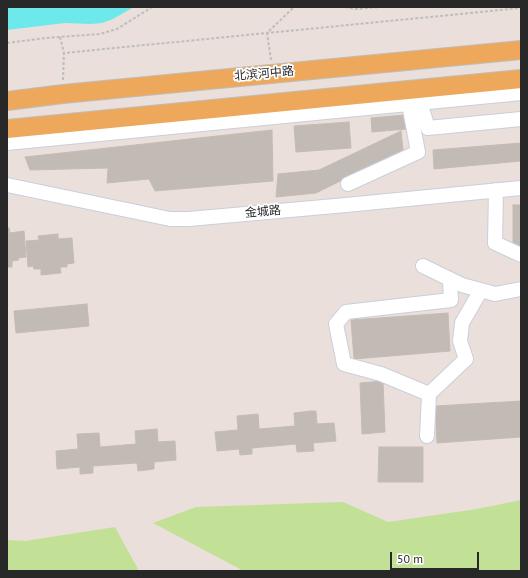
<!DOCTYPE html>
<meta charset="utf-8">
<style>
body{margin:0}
#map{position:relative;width:528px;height:578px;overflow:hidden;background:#eadfda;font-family:"PT Sans",sans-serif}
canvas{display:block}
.frame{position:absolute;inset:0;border:8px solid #282828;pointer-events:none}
.scale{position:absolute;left:390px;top:552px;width:89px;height:18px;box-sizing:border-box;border:2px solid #282828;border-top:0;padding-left:5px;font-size:12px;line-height:14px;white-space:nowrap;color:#282828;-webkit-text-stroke:3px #fff;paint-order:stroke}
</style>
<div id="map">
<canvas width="528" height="578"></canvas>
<div class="frame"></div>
<div class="scale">50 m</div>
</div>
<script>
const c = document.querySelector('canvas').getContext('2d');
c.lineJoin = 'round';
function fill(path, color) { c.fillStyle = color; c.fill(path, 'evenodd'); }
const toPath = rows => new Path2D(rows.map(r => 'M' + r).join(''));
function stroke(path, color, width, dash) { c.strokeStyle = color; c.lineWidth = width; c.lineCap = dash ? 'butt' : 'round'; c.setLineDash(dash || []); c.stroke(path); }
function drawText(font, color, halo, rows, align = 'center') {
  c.font = font + ' "PT Sans","Noto Sans SC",sans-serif'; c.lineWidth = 3.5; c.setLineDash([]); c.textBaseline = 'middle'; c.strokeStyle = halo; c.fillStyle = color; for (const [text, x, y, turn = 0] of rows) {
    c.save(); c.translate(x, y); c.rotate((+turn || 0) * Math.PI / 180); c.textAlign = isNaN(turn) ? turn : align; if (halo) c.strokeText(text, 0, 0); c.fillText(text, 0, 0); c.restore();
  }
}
fill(toPath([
 [521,500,521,571,239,571,240,569,153,523,196,507,343,502,388,522,477,509],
 [115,527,139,571,7,571,7,540,25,541]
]), '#c2e096');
fill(toPath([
 [7,7,134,7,113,19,102,23,91,24,65,23,7,30]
]), '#6de9eb');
const building = toPath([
 [404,115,406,129,372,132,371,118,404,115],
 [349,122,351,148,296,152,294,126,349,122],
 [272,130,273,181,155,191,149,179,107,183,108,168,30,170,25,157,272,130],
 [401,131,403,150,316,193,276,197,278,174,319,170,401,131],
 [521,143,521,161,434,169,433,150,521,143],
 [513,205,521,205,521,246,513,246,513,205],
 [7,228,9,228,10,233,24,231,26,257,18,258,19,260,12,261,12,267,7,267,7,228],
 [58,234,58,239,72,238,74,263,67,264,67,267,60,267,61,273,41,275,41,269,34,269,33,266,28,267,26,241,39,240,38,236,58,234],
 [87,304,89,326,16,333,14,311,87,304],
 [448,313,450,351,354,359,351,320,448,313],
 [383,381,385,432,362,434,360,383,383,381],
 [521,401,521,437,437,443,435,406,521,401],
 [311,411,316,411,317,424,334,423,336,441,313,443,314,451,297,452,296,444,252,448,252,454,240,455,239,449,217,451,215,432,238,430,237,416,258,414,259,429,295,426,294,413,311,411],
 [157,429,158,442,175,441,176,460,154,462,154,469,138,471,137,463,93,466,93,473,80,474,80,467,57,469,56,451,78,449,77,434,99,433,100,447,136,444,135,431,157,429],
 [379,447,423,447,423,482,378,482,379,447]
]);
fill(building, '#c2bbb5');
stroke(building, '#c5bbb4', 1);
const minor = toPath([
 [420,103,428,128,521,119],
 [7,143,521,93],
 [348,184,418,152,409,104],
 [7,185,170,219,189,219,346,205,521,188],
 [496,190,495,243,521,255],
 [423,266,462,285,495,294,521,289],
 [429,394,466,359,460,341,462,323,481,290],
 [427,436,429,394,381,374,344,364,336,324,346,312,451,300,450,279]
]);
const major = toPath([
 [7,101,63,94,521,50],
 [7,129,521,79]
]);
stroke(minor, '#c8d0da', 16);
stroke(major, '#bebebe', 20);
stroke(toPath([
 [345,7,356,9,380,7],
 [60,37,64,53],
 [7,43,46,38,100,34,117,29,152,7],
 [271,60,267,33,294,7],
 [63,80,64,53,521,8]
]), '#bebebe', 2, [3, 2]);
stroke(minor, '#fff', 14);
stroke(major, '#eda85c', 18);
drawText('12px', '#282828', '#fff', [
 ["北滨河中路",264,74,-5],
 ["金城路",263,212,-5]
]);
</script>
